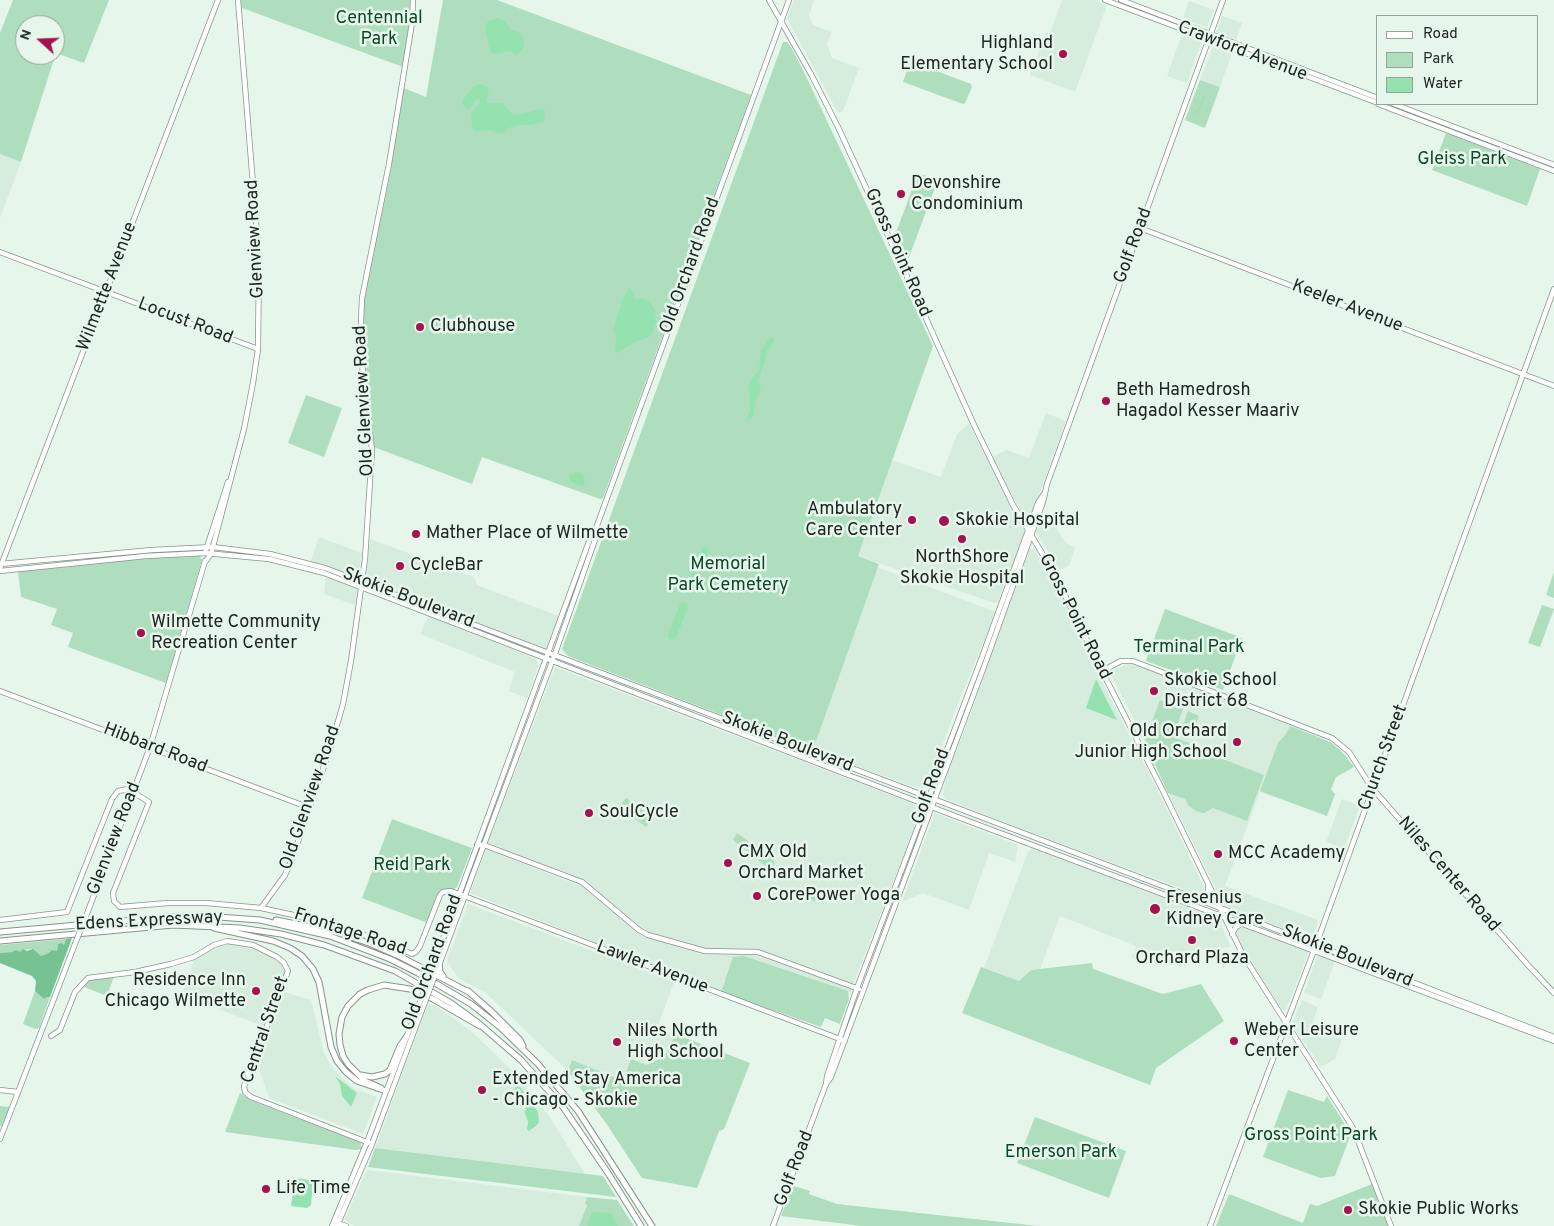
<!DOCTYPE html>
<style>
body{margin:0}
#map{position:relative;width:1554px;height:1226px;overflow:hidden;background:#e6f6eb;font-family:Overpass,sans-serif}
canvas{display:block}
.legend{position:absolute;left:1376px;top:15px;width:162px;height:90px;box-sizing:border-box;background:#e6f6eb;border:1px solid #97a39b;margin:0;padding:6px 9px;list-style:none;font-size:15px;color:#202622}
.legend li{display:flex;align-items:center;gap:10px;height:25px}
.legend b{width:25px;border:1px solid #97a39b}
.north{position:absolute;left:15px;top:15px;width:50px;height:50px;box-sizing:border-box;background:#e6f6eb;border:1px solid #97a39b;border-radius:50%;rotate:290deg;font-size:14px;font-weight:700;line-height:20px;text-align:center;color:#202622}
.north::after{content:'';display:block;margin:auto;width:18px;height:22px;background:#a6124d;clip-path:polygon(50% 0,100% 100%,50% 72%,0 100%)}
</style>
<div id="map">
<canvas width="1554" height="1226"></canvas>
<ul class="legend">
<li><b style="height:6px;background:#fff"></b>Road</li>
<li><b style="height:14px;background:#aedebe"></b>Park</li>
<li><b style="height:14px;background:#95e2b1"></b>Water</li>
</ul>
<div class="north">N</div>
</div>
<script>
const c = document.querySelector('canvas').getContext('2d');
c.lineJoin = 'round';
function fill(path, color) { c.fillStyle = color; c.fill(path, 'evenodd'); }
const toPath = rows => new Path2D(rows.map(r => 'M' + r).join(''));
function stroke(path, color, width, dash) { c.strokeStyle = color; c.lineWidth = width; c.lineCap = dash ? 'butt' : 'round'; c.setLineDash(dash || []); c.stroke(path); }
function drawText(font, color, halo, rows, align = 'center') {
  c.font = font + ' Overpass,sans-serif'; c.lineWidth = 5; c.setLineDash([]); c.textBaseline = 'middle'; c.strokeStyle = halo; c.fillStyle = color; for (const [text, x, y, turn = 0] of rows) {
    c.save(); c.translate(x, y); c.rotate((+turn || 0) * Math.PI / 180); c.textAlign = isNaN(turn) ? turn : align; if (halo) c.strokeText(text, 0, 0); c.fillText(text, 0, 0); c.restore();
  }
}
fill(toPath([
 [794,0,814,0,809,16,813,25,832,32,827,43,832,58,859,68,843,111,838,113,787,18],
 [1062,0,1095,0,1107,5,1075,92,1030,75,1046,32,1050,33],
 [1189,1,1214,10,1207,27,1183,19],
 [1222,16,1242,23,1236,40,1216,33],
 [1183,31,1200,38,1202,40,1187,83,1167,76],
 [1214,44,1233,51,1220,87,1200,80],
 [0,154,21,162,0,218],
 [1046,413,1066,421,1028,525,992,457,1007,450,1029,458],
 [969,424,1025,533,998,602,994,603,858,556,892,460,941,477,957,434],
 [1044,513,1060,519,1057,530,1066,543,1075,548,1069,566,1060,570,1036,532],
 [319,537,362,553,358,577,311,561],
 [370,539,474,577,477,585,559,616,547,649,366,581],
 [1029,549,1035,549,1055,581,1094,666,1162,799,1204,888,1204,894,1199,895,1030,832,945,799,944,796,943,792,948,769,964,732],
 [877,567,996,612,958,703,928,784,925,788,920,789,813,750],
 [326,577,358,589,355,605,324,594],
 [428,616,535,658,537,661,538,666,527,698,509,691,515,672,420,634],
 [1132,663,1323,738,1338,748,1354,767,1336,777,1331,789,1335,794,1327,816,1260,792,1225,886,1318,920,1312,940,1224,905,1168,793,1163,791,1142,748,1145,741,1109,671],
 [555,667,914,804,918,810,915,826,849,995,848,991,724,980,721,992,470,893,486,849,578,885,580,879,488,843],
 [1342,799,1360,806,1344,849,1326,842],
 [935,813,1018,845,1015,862,989,853,969,910,923,893,902,902],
 [1032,848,1218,918,1231,947,1132,958,1136,946,1060,916,1040,969,1031,970,1019,981,984,968,1028,852],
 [468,904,674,982,657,1028,750,1063,724,1129,719,1131,698,1186,642,1178,608,1126,568,1071,485,992,459,979,447,961],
 [1238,927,1244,928,1309,951,1286,1010,1282,1010,1242,948,1236,933],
 [229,943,251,947,269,955,282,965,284,970,285,975,265,1027,182,995,194,960,218,946],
 [1318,954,1335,961,1321,999,1304,993],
 [284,992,311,1000,324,1053,333,1069,353,1088,377,1097,363,1134,269,1098,257,1062],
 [1302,1000,1318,1007,1313,1021,1319,1029,1342,1039,1335,1059,1321,1067,1292,1024],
 [428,1004,434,1005,469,1029,514,1072,549,1116,585,1174,375,1148],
 [367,1170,587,1197,586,1204,587,1204,579,1226,355,1226,346,1222,345,1218]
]), '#d6eddd');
fill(toPath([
 [13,0,109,0,84,63,56,53,21,162,0,154,0,33],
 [25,25,55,25,55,55,25,55],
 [241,0,410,0,409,24,403,67,242,8],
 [443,0,497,0,751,95,603,498,600,499,482,457,472,484,374,447,362,342,364,294,389,180,404,88,426,97],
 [783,42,787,42,791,47,804,72,933,346,858,556,879,564,813,750,568,656,562,649],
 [910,61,971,84,972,87,965,103,963,104,903,82],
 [1200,80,1220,87,1205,128,1185,120],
 [1446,133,1540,169,1527,206,1432,170],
 [918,173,938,180,906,265,893,241],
 [306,395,342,408,324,457,288,443],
 [200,556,202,560,166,683,68,647,73,633,51,625,57,609,21,597,18,571,161,557],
 [1554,572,1554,598,1546,595],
 [1542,605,1554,609,1540,647,1528,643],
 [1165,609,1242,638,1223,690,1146,661],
 [1160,700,1183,709,1173,737,1189,743,1189,746,1264,775,1247,821,1213,808,1204,813,1196,811,1189,806,1185,799,1168,793,1145,741],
 [1188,711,1199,716,1193,732,1182,728],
 [1290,726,1332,743,1344,754,1354,767,1336,777,1331,789,1335,794,1327,816,1260,791,1278,743,1286,734],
 [626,798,653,818,646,827,619,807],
 [392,819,472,848,457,887,454,889,443,889,440,891,436,897,428,919,425,922,362,898],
 [737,833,774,860,774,866,772,868,768,868,733,840],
 [811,888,819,892,814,902,806,895,806,890],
 [66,939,64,945,62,943,58,944,57,951,50,951,47,955,41,956,31,949,23,950,20,952,0,953,0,945],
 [744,956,848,991,849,999,840,1024,825,1018,821,1027,721,992,733,957],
 [1092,963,1093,969,1163,994,1201,984,1224,1021,1156,1068,1150,1085,962,1013,981,967,1019,981,1031,970],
 [114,976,107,996,82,986,87,981,93,979],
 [35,991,40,995,50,997,39,1028,35,1029,23,1024],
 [675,1034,750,1063,724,1129,719,1131,697,1188,642,1178,608,1126,568,1071,572,1060,623,1081,631,1059,646,1065,652,1063,667,1053],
 [1288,1090,1324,1102,1327,1096,1351,1134,1335,1176,1320,1178,1263,1157],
 [240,1093,252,1101,357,1141,361,1143,361,1149,356,1150,225,1132],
 [0,1106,10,1107,2,1126,0,1126],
 [1035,1117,1126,1151,1109,1198,1017,1163],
 [375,1148,603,1176,616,1197,368,1167],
 [1372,1184,1388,1226,1216,1226,1229,1194,1303,1223,1310,1204,1317,1206],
 [794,1186,810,1191,809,1194,837,1204,1038,1226,862,1226,781,1216,791,1188],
 [587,1197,617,1200,634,1226,579,1226,587,1205,585,1204]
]), '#aedebe');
fill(toPath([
 [72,938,50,997,46,997,45,999,43,998,35,991,36,981,32,976,0,963,0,953,12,952,16,950,20,952,23,949,27,951,33,949,41,956,47,954,52,950,57,951,58,944,62,943,64,945,66,939]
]), '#77c293');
fill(toPath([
 [498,18,505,21,511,30,517,31,522,35,524,41,524,47,517,55,510,51,494,54,490,52,485,28,488,21],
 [478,84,482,84,488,89,489,94,486,99,487,103,502,103,511,113,517,115,542,109,545,112,544,122,531,125,516,125,509,128,504,133,499,134,488,130,474,131,472,127,471,113,480,103,480,99,477,99,469,110,463,105,462,101,473,87],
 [629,288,632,290,634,298,646,299,655,309,656,324,651,335,647,338,635,342,617,353,615,351,616,338,613,329,621,306,622,300],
 [771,337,774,338,774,342,767,350,764,366,761,370,760,376,757,382,760,386,761,390,755,402,754,414,751,419,748,420,747,418,750,411,749,384,754,375,759,371,761,350,767,341],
 [579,472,584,476,585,484,584,486,578,485,569,480,569,475],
 [703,547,708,548,709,551,693,592,690,594,686,592,685,589],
 [681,602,687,603,688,607,676,638,672,640,668,638,668,634],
 [1096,679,1117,720,1086,708],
 [335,1076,357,1093,351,1107,342,1096,340,1084],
 [515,1087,520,1087,538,1112,539,1122,536,1126,529,1131,527,1129,528,1122,525,1113,527,1098,523,1094,514,1093],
 [295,1178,310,1180,313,1183,311,1205,307,1208,291,1206],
 [592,1212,611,1213,618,1226,588,1226,587,1224]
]), '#95e2b1');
stroke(toPath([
 [1193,114,1198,111,1204,97]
]), '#95e2b1', 1);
const secondary = toPath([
 [769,0,812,76,838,127,915,294,974,425,1013,505,1054,573,1102,671,1163,791,1243,955,1353,1128,1391,1226],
 [1105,0,1378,103],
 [1121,0,1378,98],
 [1378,104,1554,171],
 [1394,104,1554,165],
 [1140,228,1554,386],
 [0,252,258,349],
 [206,550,228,482],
 [205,562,211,554,244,429,253,383,258,349,259,258,238,0],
 [0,568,218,0],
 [1102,671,1121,661,1133,661,1332,738,1349,752,1372,788,1527,964,1554,993],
 [0,691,310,808],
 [477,845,484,845,582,882,639,930,648,935,705,951,758,952,859,989],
 [261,908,285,875,292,859,330,749,343,704,351,661,365,559,372,450,360,347,362,298,389,164,412,23,413,0],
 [88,911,150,747,205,561],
 [0,920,67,912,112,799,118,791,128,789,149,802,113,893,114,901,120,907,168,903,206,903,261,908,326,922,379,940,412,954,416,952,420,946,440,895,443,892,451,891,845,1041],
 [430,974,591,536,595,531,789,0],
 [435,976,556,651,596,537,595,531],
 [51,1036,60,1030,75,992,88,978,135,972,171,964,194,957,214,945,227,941,253,945,277,957,284,963,288,971,244,1086,245,1092,251,1097,372,1144],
 [826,1084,827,1076,857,988,982,657,1038,503,1044,494],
 [0,1090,18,1092],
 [0,1139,75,944],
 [337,1223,346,1226],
 [332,1226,367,1142,421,999],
 [337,1226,372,1144,425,1002],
 [773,1226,826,1084,831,1077,985,664,1043,502,1047,484,1223,0],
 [1210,1226,1316,945,1554,289]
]);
const primary = toPath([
 [0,564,152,550,213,547,270,554,325,568,1218,907,1554,1037],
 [0,571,146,556,205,553,269,559,324,573,955,816,1554,1041],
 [1197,899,1202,898,1206,896,1208,892,1208,884],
 [1232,934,1236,927,1243,923]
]);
const highway = toPath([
 [276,920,336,932,369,943,401,957,469,992],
 [214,928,273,941,290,948,302,956,313,969,319,982,331,1047,337,1061,346,1072,357,1081,386,1091],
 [0,932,166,917,204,916,260,920,330,936,390,959,418,973,471,1004,500,1027,538,1064,578,1111,652,1226],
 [0,941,173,925,240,928,281,934,324,945,395,971,451,1003,477,1022,521,1060,563,1107,608,1173,641,1226],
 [439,963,440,972,443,976],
 [468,991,492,1012,520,1040,523,1046],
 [361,1075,372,1077,385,1074,390,1070,400,1046,407,1036],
 [381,1088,365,1081,348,1064,343,1056,340,1045,339,1034,342,1017,348,1006,360,994,368,990,384,985,410,989,433,999,480,1026]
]);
stroke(secondary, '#86958b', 6);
stroke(primary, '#86958b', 6);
stroke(highway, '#86958b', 7);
stroke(secondary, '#fff', 4.5);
stroke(primary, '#fff', 4.5);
stroke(highway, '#fff', 5);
const secondaryBridge = toPath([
 [75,944,88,911],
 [421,999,430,976],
 [425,1002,434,978]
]);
stroke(secondaryBridge, '#86958b', 6, []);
stroke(secondaryBridge, '#fff', 4.5);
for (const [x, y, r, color] of [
 [1063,54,5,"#a6124d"],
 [901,194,5,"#a6124d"],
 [420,327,5,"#a6124d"],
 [1106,401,5,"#a6124d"],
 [912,520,5,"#a6124d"],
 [944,521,6,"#a6124d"],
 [416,534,5,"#a6124d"],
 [962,539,5,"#a6124d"],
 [400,566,5,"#a6124d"],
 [141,633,5,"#a6124d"],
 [1154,691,5,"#a6124d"],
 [1237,742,5,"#a6124d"],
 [589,813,5,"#a6124d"],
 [1218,854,5,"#a6124d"],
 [728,863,5,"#a6124d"],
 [757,896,5,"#a6124d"],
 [1155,909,6,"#a6124d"],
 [1192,940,5,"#a6124d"],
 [256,991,5,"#a6124d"],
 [1234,1041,5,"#a6124d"],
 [617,1042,5,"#a6124d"],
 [482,1090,5,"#a6124d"],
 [266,1189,5,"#a6124d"],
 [1348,1210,5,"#a6124d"]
]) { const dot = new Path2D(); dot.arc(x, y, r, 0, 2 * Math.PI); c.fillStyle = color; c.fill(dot); stroke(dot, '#e6f6eb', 2); }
drawText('18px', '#0c4829', '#e6f6eb', [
 ["Centennial",379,19],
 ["Park",379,40],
 ["Gleiss Park",1462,160],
 ["Memorial",728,565],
 ["Park Cemetery",728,586],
 ["Terminal Park",1189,648],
 ["Reid Park",412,866],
 ["Gross Point Park",1311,1136],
 ["Emerson Park",1061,1153]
]);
drawText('18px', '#202622', '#e6f6eb', [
 ["Highland",1053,44,"right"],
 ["Elementary School",1053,65,"right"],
 ["Devonshire",911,184],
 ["Condominium",911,205],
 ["Clubhouse",430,327],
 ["Beth Hamedrosh",1116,391],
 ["Hagadol Kesser Maariv",1116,412],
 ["Ambulatory",902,510,"right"],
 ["Care Center",902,531,"right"],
 ["Skokie Hospital",955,521],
 ["Mather Place of Wilmette",426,534],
 ["NorthShore",962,558,"center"],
 ["Skokie Hospital",962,579,"center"],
 ["CycleBar",410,566],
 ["Wilmette Community",151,623],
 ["Recreation Center",151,644],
 ["Skokie School",1164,681],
 ["District 68",1164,702],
 ["Old Orchard",1227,732,"right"],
 ["Junior High School",1227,753,"right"],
 ["SoulCycle",599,813],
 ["CMX Old",738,853],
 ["Orchard Market",738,874],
 ["MCC Academy",1228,854],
 ["CorePower Yoga",767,896],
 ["Fresenius",1166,899],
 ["Kidney Care",1166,920],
 ["Orchard Plaza",1192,959,"center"],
 ["Residence Inn",246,981,"right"],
 ["Chicago Wilmette",246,1002,"right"],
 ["Weber Leisure",1244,1031],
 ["Center",1244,1052],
 ["Niles North",627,1032],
 ["High School",627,1053],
 ["Extended Stay America",492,1080],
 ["- Chicago - Skokie",492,1101],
 ["Life Time",276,1189],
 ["Skokie Public Works",1358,1210]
], 'left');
drawText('18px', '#202622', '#e6f6eb', [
 ["Crawford Avenue",1242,52,21],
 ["Glenview Road",256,239,-93],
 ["Golf Road",1134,246,-70],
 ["Gross Point Road",897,253,66],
 ["Old Orchard Road",691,266,-70],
 ["Wilmette Avenue",108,287,-69],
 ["Keeler Avenue",1347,307,21],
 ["Locust Road",185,322,21],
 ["Old Glenview Road",365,401,-93],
 ["Skokie Boulevard",408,599,21],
 ["Gross Point Road",1074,617,63],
 ["Skokie Boulevard",787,743,21],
 ["Hibbard Road",155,749,21],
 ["Church Street",1384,758,-70],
 ["Golf Road",932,787,-70],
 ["Old Glenview Road",311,798,-71],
 ["Glenview Road",115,839,-69],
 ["Niles Center Road",1448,875,49],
 ["Edens Expressway",149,922,-3],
 ["Frontage Road",350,933,18],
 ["Skokie Boulevard",1347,957,22],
 ["Old Orchard Road",433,963,-70],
 ["Lawler Avenue",652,968,21],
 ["Central Street",266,1030,-71],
 ["Golf Road",795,1169,-69]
]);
</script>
